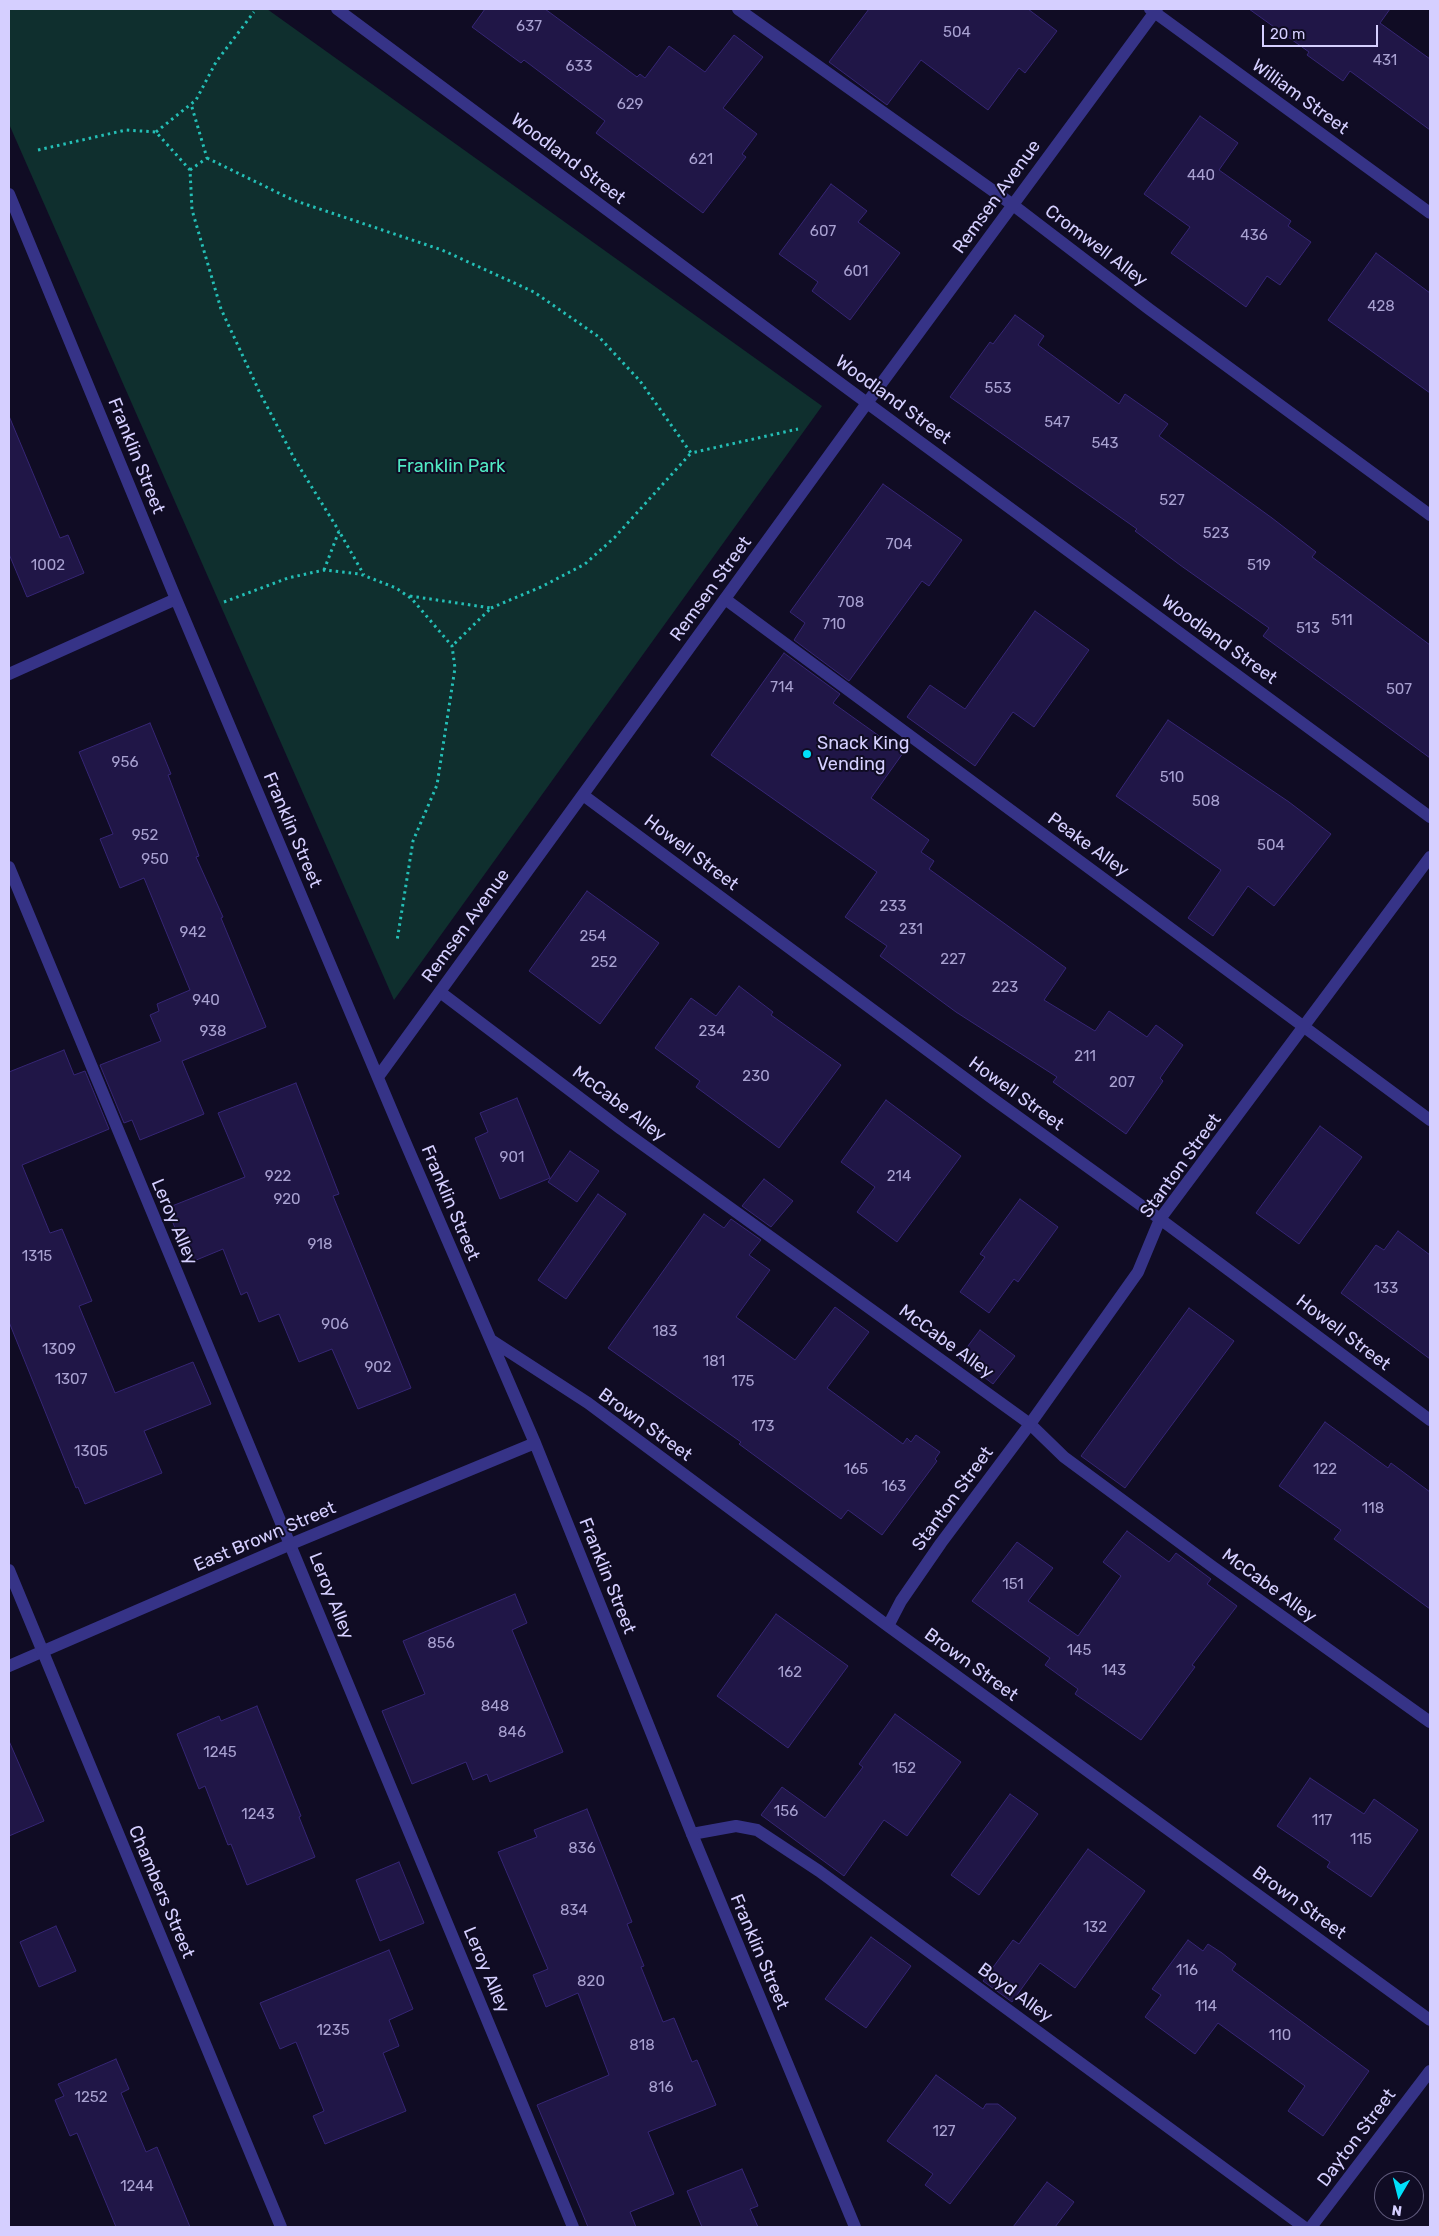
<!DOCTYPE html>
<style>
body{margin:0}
#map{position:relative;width:1439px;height:2236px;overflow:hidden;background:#100c24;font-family:Rubik,sans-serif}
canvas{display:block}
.frame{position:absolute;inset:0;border:10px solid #d5cfff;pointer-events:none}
.north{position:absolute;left:1374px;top:2171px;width:50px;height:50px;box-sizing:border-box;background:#100c24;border:1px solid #5f5a7c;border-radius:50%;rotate:188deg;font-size:14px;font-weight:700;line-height:20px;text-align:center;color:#d5cfff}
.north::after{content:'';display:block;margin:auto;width:18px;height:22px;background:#00e0fa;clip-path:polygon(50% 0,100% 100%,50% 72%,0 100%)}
.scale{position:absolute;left:1262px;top:25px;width:116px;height:22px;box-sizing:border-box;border:2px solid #d5cfff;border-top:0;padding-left:6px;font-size:15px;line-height:18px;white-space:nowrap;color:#d5cfff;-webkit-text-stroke:4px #100c24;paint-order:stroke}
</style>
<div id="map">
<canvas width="1439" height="2236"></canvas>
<div class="frame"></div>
<div class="north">N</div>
<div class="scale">20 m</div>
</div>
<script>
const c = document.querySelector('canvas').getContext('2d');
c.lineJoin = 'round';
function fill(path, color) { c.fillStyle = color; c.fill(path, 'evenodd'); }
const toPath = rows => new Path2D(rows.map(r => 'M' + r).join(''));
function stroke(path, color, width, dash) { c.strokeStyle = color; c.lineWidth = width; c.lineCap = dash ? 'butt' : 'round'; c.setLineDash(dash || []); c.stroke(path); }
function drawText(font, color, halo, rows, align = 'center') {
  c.font = font + ' Rubik,sans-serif'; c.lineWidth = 4; c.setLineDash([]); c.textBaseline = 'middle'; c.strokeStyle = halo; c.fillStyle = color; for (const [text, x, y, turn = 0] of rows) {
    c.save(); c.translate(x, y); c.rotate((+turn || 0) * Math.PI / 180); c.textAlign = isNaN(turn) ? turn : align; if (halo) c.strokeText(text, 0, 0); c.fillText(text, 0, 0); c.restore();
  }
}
fill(toPath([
 [9,9,267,9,822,406,394,1000,9,124]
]), '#0f2f2e');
const building = toPath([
 [485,9,545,9,637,77,640,74,645,78,669,46,705,72,734,35,763,57,723,108,757,134,742,154,746,157,703,213,596,133,605,121,524,60,521,63,472,27,485,9],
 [869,9,1028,9,1057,31,1025,73,1019,68,988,110,921,60,887,105,829,62,869,9],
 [1249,9,1390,9,1380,23,1430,59,1430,130,1350,71,1343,81,1307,55,1309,52,1249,9],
 [1200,116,1238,143,1219,170,1291,221,1288,226,1311,242,1280,285,1267,276,1246,307,1171,253,1190,227,1144,194,1200,116],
 [831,184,867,211,858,222,900,253,850,320,812,291,818,282,779,254,831,184],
 [1376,253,1430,293,1430,393,1328,320,1376,253],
 [1015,315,1044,336,1038,345,1119,404,1125,394,1168,424,1159,436,1272,518,1316,552,1312,557,1430,645,1430,758,1263,636,1269,628,1180,565,1135,531,1137,529,950,397,990,342,993,344,1015,315],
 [9,416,60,538,68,535,84,573,27,597,9,554,9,416],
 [883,484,962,540,929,586,922,581,849,681,794,640,805,623,790,612,883,484],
 [1035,611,1089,650,1034,727,1013,712,975,766,907,717,930,685,965,709,1035,611],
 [784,653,840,694,833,703,903,753,871,798,929,840,921,852,934,861,929,869,1066,968,1044,1000,1095,1031,1109,1011,1147,1037,1156,1025,1183,1045,1160,1078,1163,1081,1126,1134,1053,1082,1057,1077,956,1012,880,956,887,946,845,917,877,872,711,755,784,653],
 [1168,720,1289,802,1331,834,1274,906,1248,886,1213,936,1188,918,1221,870,1116,796,1168,720],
 [150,723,171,774,168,775,199,856,196,857,223,917,221,918,266,1027,182,1061,204,1114,140,1140,132,1120,124,1123,100,1065,161,1041,150,1015,159,1011,157,1004,190,990,144,878,120,888,100,839,113,834,79,752,150,723],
 [587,891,659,943,600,1024,529,971,587,891],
 [739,986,773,1012,771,1015,841,1065,779,1148,696,1087,700,1081,655,1048,691,998,716,1016,739,986],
 [64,1050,74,1075,85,1071,109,1129,22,1165,50,1233,62,1229,92,1301,79,1306,115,1393,193,1362,211,1404,144,1431,162,1473,85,1504,78,1487,76,1488,9,1322,9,1072,64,1050],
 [296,1083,339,1194,333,1196,411,1388,358,1409,332,1349,299,1362,279,1314,259,1322,247,1292,241,1295,223,1249,189,1263,167,1208,245,1177,218,1113,296,1083],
 [517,1098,550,1178,500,1199,475,1138,488,1132,480,1113,517,1098],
 [886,1100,961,1156,897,1242,857,1212,875,1187,841,1162,886,1100],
 [1320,1126,1362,1157,1299,1244,1256,1213,1320,1126],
 [570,1151,599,1171,577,1202,548,1182,570,1151],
 [764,1179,793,1201,771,1227,742,1206,764,1179],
 [598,1194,626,1214,566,1299,538,1280,598,1194],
 [1020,1199,1058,1227,1018,1282,1014,1279,989,1313,960,1292,985,1257,980,1254,1020,1199],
 [704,1214,724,1228,731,1219,761,1240,749,1255,770,1270,736,1317,795,1360,835,1307,869,1332,827,1388,903,1444,907,1438,911,1442,916,1435,940,1452,935,1459,937,1461,882,1535,848,1510,841,1519,739,1444,741,1442,608,1348,704,1214],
 [1398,1231,1430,1255,1430,1359,1341,1293,1376,1245,1384,1250,1398,1231],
 [1189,1308,1234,1341,1125,1488,1081,1456,1189,1308],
 [980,1330,1015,1356,993,1384,959,1358,980,1330],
 [1325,1422,1388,1468,1391,1463,1430,1492,1430,1609,1334,1539,1341,1530,1279,1486,1325,1422],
 [1127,1531,1169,1562,1176,1553,1211,1579,1207,1584,1237,1606,1192,1665,1195,1667,1141,1740,1075,1694,1078,1689,1045,1665,1050,1658,972,1601,1017,1542,1053,1568,1028,1601,1078,1636,1121,1576,1103,1562,1127,1531],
 [515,1594,527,1623,512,1630,563,1752,490,1782,487,1774,473,1780,466,1762,412,1784,382,1711,425,1694,403,1641,515,1594],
 [776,1614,848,1666,788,1748,717,1696,776,1614],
 [257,1706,301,1816,299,1817,315,1857,247,1885,231,1844,228,1845,205,1786,199,1789,177,1734,219,1716,221,1721,257,1706],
 [895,1714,961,1762,907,1836,884,1820,844,1876,761,1815,782,1787,825,1818,863,1767,859,1764,895,1714],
 [9,1741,44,1821,9,1836,9,1741],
 [1310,1778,1364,1814,1374,1799,1418,1830,1371,1897,1327,1867,1330,1862,1277,1826,1310,1778],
 [1010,1794,1038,1814,979,1895,951,1875,1010,1794],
 [587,1809,632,1922,627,1924,644,1966,641,1967,663,2022,674,2018,692,2062,697,2060,716,2105,648,2132,674,2194,630,2212,636,2227,588,2227,537,2105,609,2075,578,1993,546,2007,533,1975,548,1969,498,1852,537,1837,534,1830,587,1809],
 [1088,1849,1145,1891,1075,1988,1040,1963,1012,2002,983,1981,1013,1940,1019,1944,1088,1849],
 [399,1862,424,1923,380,1941,356,1880,399,1862],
 [56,1926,76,1971,39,1987,20,1942,56,1926],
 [871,1937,911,1966,866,2028,825,1999,871,1937],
 [1188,1940,1203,1951,1208,1944,1222,1953,1236,1964,1232,1970,1369,2071,1323,2136,1288,2111,1305,2086,1218,2023,1195,2054,1145,2017,1161,1995,1152,1989,1188,1940],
 [389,1950,413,2009,389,2020,399,2046,383,2053,406,2111,325,2144,313,2116,324,2111,296,2042,280,2049,260,2003,389,1950],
 [116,2059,129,2089,121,2093,146,2152,157,2147,190,2227,116,2227,77,2133,70,2136,55,2100,64,2096,58,2084,116,2059],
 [936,2075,983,2109,986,2104,998,2104,1016,2118,950,2204,925,2185,933,2174,887,2141,936,2075],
 [742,2169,758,2206,750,2209,758,2227,702,2227,687,2191,742,2169],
 [1047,2182,1074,2202,1055,2227,1013,2227,1047,2182]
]);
fill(building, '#201647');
stroke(building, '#362675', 1);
stroke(toPath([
 [156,132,196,100,216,62,254,12],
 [38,150,126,130,156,132,190,170,192,210,221,309,260,393,295,460,339,531],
 [207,158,293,200,442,250,534,292,599,337,640,381,691,453,798,429],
 [190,170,207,158,191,104],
 [324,570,339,531,364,575],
 [410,596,491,608,452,646],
 [224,602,288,578,324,570,360,574,396,588,412,599,452,646,455,668,437,785,413,841,397,941],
 [491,608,541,587,585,564,615,537,691,453]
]), '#24bfb6', 3, [2.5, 4]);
stroke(toPath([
 [738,9,1013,205,1149,309,1430,515],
 [725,599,1430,1120],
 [9,867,573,2227],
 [440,992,621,1129,1030,1424,1064,1457,1213,1567,1430,1722],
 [692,1834,736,1826,757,1830,819,1871,1304,2227]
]), '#363387', 12);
stroke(toPath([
 [337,9,844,386,1430,817],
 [1150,9,1430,213],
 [9,194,176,599,400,1130,535,1443,692,1834,855,2227],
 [9,674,176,599],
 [583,795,989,1096,1160,1219,1430,1420],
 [378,1077,867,403,1157,9],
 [491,1340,588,1403,888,1626,1430,2020],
 [888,1626,901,1601,941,1543,1030,1424,1138,1272,1160,1219,1430,857],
 [9,1666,291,1544,535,1443],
 [1311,2227,1430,2071]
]), '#363387', 12);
stroke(toPath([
 [9,1570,281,2227]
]), '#363387', 12);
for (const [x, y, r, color] of [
 [807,754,5,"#00e0fa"]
]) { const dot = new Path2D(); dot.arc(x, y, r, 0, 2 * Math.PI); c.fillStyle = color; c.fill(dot); stroke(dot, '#100c24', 2); }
drawText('15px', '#a8a1d1', null, [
 ["637",529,27],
 ["504",957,33],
 ["431",1385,61],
 ["633",579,67],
 ["629",630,105],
 ["621",701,160],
 ["440",1201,176],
 ["607",823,232],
 ["436",1254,236],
 ["601",856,272],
 ["428",1381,307],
 ["553",998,389],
 ["547",1057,423],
 ["543",1105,444],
 ["527",1172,501],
 ["523",1216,534],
 ["704",899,545],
 ["1002",48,566],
 ["519",1259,566],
 ["708",851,603],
 ["511",1342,621],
 ["710",834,625],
 ["513",1308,629],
 ["714",782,688],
 ["507",1399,690],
 ["956",125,763],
 ["510",1172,778],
 ["508",1206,802],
 ["952",145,836],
 ["504",1271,846],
 ["950",155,860],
 ["233",893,907],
 ["231",911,930],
 ["942",193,933],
 ["254",593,937],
 ["227",953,960],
 ["252",604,963],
 ["223",1005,988],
 ["940",206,1001],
 ["938",213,1032],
 ["234",712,1032],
 ["211",1085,1057],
 ["230",756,1077],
 ["207",1122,1083],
 ["901",512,1158],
 ["922",278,1177],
 ["214",899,1177],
 ["920",287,1200],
 ["918",320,1245],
 ["1315",37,1257],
 ["133",1386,1289],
 ["906",335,1325],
 ["183",665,1332],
 ["1309",59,1350],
 ["181",714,1362],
 ["902",378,1368],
 ["1307",71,1380],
 ["175",743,1382],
 ["173",763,1427],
 ["1305",91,1452],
 ["165",856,1470],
 ["122",1325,1470],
 ["163",894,1487],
 ["118",1373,1509],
 ["151",1013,1585],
 ["856",441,1644],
 ["145",1079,1651],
 ["143",1114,1671],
 ["162",790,1673],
 ["848",495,1707],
 ["846",512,1733],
 ["1245",220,1753],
 ["152",904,1769],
 ["156",786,1812],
 ["1243",258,1815],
 ["117",1322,1821],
 ["115",1361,1840],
 ["836",582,1849],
 ["834",574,1911],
 ["132",1095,1928],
 ["116",1187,1971],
 ["820",591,1982],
 ["114",1206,2007],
 ["1235",333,2031],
 ["110",1280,2036],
 ["818",642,2046],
 ["816",661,2088],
 ["1252",91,2098],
 ["127",944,2132],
 ["1244",137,2187]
]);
drawText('18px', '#d5cfff', '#100c24', [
 ["William Street",1300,97,36],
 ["Woodland Street",568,159,37],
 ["Remsen Avenue",997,197,-54],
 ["Cromwell Alley",1096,246,37],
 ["Woodland Street",893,400,36],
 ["Franklin Street",136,456,68],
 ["Remsen Street",711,589,-54],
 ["Woodland Street",1219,640,36],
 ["Franklin Street",292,830,67],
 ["Peake Alley",1088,845,36],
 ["Howell Street",691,853,37],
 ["Remsen Avenue",466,926,-54],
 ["Howell Street",1016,1094,36],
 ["McCabe Alley",619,1104,37],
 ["Stanton Street",1181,1166,-54],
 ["Franklin Street",450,1203,67],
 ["Leroy Alley",174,1222,67],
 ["Howell Street",1343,1333,37],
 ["McCabe Alley",946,1342,36],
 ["Brown Street",645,1425,36],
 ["Stanton Street",953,1499,-54],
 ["East Brown Street",265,1537,-23],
 ["Franklin Street",607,1576,68],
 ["McCabe Alley",1269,1586,36],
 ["Leroy Alley",331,1596,68],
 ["Brown Street",971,1665,36],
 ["Chambers Street",161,1892,67],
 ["Brown Street",1299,1903,36],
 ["Franklin Street",759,1952,67],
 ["Leroy Alley",486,1970,67],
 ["Boyd Alley",1015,1993,36],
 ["Dayton Street",1357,2138,-53]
]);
drawText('18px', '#51eac4', '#100c24', [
 ["Franklin Park",451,467]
]);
drawText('18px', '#d5cfff', '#100c24', [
 ["Snack King",817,744],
 ["Vending",817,765]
], 'left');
</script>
